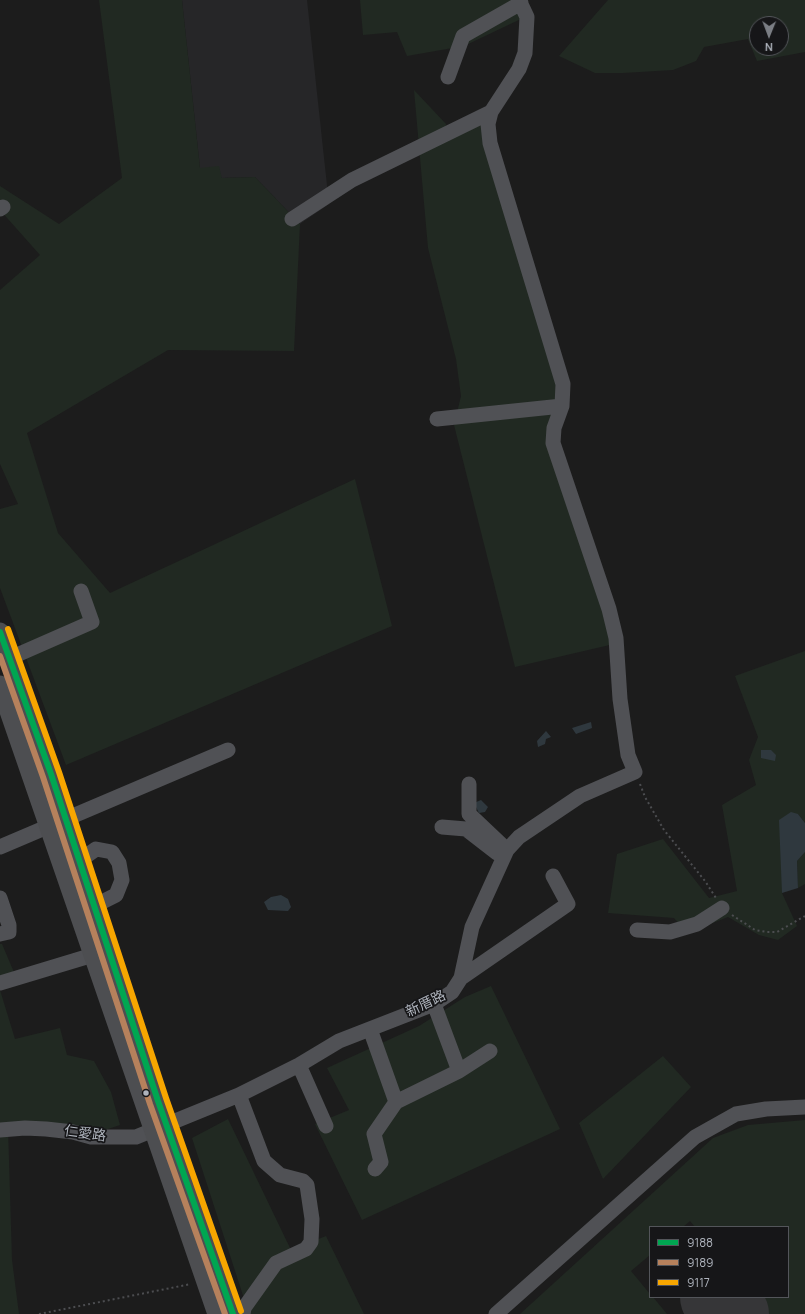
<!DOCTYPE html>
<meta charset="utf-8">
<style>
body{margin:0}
#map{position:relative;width:805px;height:1314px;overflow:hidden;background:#1c1c1c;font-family:Manrope,sans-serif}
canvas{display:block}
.legend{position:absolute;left:649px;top:1226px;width:140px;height:72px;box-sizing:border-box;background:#161618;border:1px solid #53555a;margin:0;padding:5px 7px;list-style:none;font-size:12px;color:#aeb3bc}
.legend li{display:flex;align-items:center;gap:8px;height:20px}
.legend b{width:20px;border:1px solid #53555a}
.north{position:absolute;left:749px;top:16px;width:40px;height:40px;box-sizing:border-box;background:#161618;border:1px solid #53555a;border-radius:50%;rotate:181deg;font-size:11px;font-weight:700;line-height:16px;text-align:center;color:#aeb3bc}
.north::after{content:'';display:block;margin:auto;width:14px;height:18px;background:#7b7e84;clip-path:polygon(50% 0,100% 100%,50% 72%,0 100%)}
</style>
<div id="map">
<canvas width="805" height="1314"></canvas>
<ul class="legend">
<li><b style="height:5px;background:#00a651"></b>9188</li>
<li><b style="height:5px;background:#b6815c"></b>9189</li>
<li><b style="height:5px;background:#f7a600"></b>9117</li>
</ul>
<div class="north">N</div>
</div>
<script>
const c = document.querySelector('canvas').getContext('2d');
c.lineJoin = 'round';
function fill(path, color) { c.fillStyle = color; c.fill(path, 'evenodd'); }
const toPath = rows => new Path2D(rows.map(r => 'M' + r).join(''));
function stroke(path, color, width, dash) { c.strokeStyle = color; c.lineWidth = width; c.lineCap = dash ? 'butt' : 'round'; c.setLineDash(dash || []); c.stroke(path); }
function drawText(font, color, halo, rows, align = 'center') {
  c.font = font + ' Manrope,"Noto Sans TC",sans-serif'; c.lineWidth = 3.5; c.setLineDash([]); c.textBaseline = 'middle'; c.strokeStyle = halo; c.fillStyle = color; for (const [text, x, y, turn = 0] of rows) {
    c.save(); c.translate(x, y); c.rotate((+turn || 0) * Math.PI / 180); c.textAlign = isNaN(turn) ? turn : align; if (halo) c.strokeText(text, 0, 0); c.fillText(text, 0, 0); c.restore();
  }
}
fill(toPath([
 [182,0,307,0,329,204,300,224,255,177,222,178,200,168]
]), '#262628');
fill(toPath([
 [99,0,182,0,200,168,219,166,222,178,255,177,300,224,294,351,168,350,27,433,58,533,110,593,355,479,392,626,66,765,0,588,0,509,18,504,0,464,0,290,40,255,0,210,0,186,59,224,122,178],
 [360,0,512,0,523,18,464,46,407,56,397,32,363,35],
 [608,0,805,0,805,52,757,61,748,39,704,47,696,61,673,70,623,73,595,73,559,56],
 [757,24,781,24,781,48,757,48],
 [414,90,446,124,444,138,497,115,488,130,562,393,553,436,614,644,515,667,454,425,461,396,456,359,428,248],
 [805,651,805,823,798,814,782,893,797,926,778,940,759,935,728,917,687,933,674,918,608,913,617,854,663,839,709,898,737,891,722,805,756,785,749,760,758,737,735,676],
 [805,852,805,884,798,888,797,861],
 [0,944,2,944,16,977,0,989],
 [491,986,560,1129,362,1220,315,1124,349,1110,327,1068,419,1026,465,997],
 [0,990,15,1039,60,1028,67,1055,94,1061,111,1092,120,1125,102,1131,8,1127,12,1260,19,1314,0,1314],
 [663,1056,691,1087,603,1179,579,1123],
 [228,1119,291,1250,326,1236,364,1314,249,1314,192,1138],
 [805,1120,805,1314,767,1314,753,1297,788,1297,788,1227,695,1227,690,1221,683,1227,650,1227,650,1255,631,1271,650,1294,650,1297,653,1297,667,1314,520,1314,713,1138,748,1125]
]), '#212922');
fill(toPath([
 [591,722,592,728,576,734,572,728],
 [546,731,551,737,546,739,545,744,538,747,537,741],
 [761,750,771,750,776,755,775,761,761,758],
 [481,800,488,807,485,812,479,813,474,803],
 [791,812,798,814,805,823,805,852,797,861,798,888,782,893,779,820],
 [281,895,288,899,291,907,288,911,268,910,264,902,271,897]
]), '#2f383e');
stroke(toPath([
 [717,1297,732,1314]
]), '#363638', 74);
stroke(toPath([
 [640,784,645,797,664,830,705,881,716,898],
 [732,915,755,930,767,932,777,932,805,916],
 [39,1314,191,1284]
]), '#4c4d50', 2, [2, 3]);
stroke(toPath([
 [448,77,463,36,521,3],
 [0,209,3,207],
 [292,219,352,180,491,112,519,69,525,53,527,17,519,0],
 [437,419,562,406],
 [10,658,92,622,81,591],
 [469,784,469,814,507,850],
 [442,827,466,829,497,853],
 [0,847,228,750],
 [79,861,96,849,112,852,119,863,122,880,116,895,94,906],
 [0,898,9,925,9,932,0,934],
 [637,930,670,932,697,924,722,908],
 [461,978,568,904,553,876],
 [0,983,93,955],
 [370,1029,396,1102,459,1071,434,1004],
 [299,1065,326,1126],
 [459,1071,490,1051],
 [239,1095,264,1161,280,1175,303,1181,307,1185,312,1219,311,1242,306,1249,276,1263,244,1308,243,1314],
 [0,1130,25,1128,46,1129,73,1132,91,1137,136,1137,239,1095,299,1065,339,1041,434,1004,452,992,461,978,472,927,507,850,519,837,580,796,635,772,628,755,620,699,616,638,609,609,553,443,554,428,562,406,563,384,490,143,488,124,491,112],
 [375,1169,381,1162,374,1134,396,1102],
 [496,1314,695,1137,736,1114,766,1109,805,1107]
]), '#505155', 15);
stroke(toPath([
 [0,632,51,774,158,1101,233,1314],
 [0,685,217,1314]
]), '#4d4e51', 19);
stroke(toPath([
 [0,632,51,774,158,1101,233,1314]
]), '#00a651', 6);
stroke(toPath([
 [0,656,43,777,150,1104,225,1314]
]), '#b6815c', 6);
stroke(toPath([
 [8,629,59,772,166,1098,241,1311]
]), '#f7a600', 6);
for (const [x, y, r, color] of [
 [146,1093,3.5,"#aeb3bc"]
]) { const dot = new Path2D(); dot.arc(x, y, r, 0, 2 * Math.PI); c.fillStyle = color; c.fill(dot); stroke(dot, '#161618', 1.5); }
drawText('14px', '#aeb3bc', '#161618', [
 ["新厝路",426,1004,-26],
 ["仁愛路",85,1134,8]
]);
</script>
